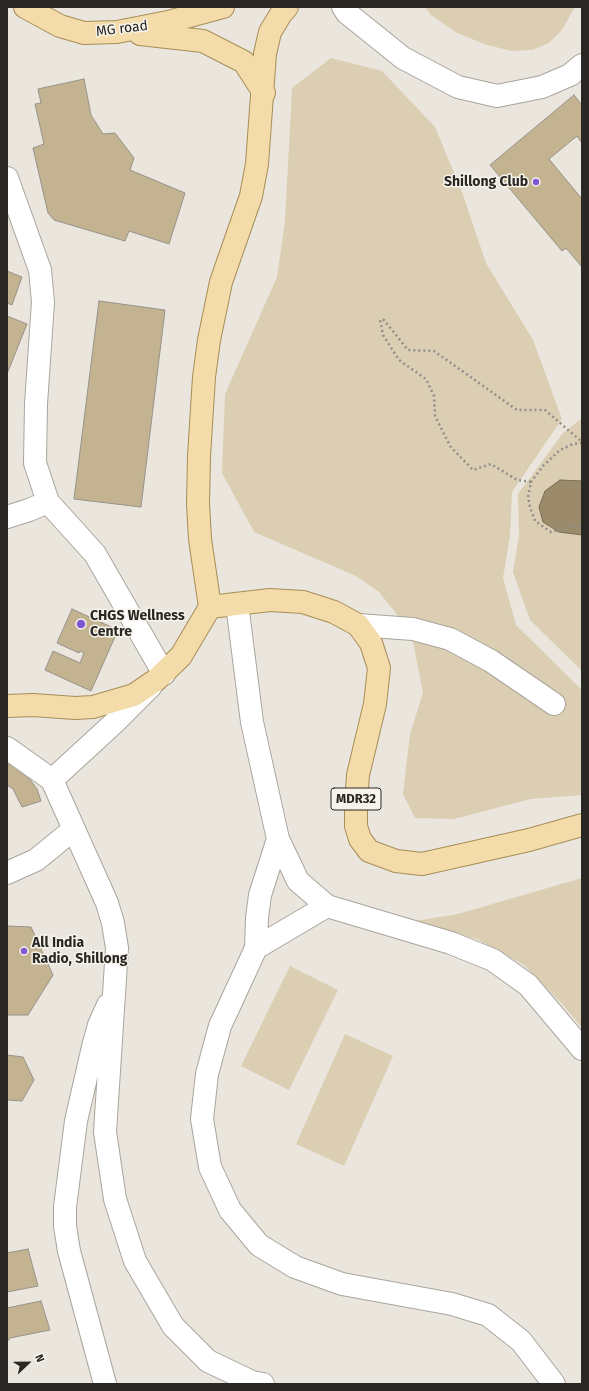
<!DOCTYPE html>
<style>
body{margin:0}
#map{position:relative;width:589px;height:1391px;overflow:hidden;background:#eae6de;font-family:"Fira Sans",sans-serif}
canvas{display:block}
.frame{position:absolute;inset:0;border:8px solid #282724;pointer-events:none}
.north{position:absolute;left:8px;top:1343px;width:40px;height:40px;-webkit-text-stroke:3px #f7f3eb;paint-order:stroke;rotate:68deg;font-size:11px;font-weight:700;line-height:16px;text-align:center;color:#282724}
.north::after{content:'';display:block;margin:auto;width:14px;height:18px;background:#282724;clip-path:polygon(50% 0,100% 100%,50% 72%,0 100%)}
</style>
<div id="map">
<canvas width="589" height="1391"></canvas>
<div class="frame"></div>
<div class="north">N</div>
</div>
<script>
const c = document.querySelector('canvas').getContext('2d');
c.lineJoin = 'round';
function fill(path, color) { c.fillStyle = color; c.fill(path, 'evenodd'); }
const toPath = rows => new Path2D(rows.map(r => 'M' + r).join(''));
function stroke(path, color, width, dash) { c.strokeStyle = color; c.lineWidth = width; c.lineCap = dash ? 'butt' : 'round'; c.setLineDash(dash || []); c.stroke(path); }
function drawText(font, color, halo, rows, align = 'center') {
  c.font = font + ' "Fira Sans",sans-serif'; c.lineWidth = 3; c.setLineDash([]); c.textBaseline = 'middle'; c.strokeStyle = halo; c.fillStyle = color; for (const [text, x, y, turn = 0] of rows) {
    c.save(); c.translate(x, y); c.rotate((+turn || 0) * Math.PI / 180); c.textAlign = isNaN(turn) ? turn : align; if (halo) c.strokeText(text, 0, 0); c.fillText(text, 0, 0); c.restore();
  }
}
fill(toPath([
 [425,7,575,7,562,30,549,43,532,50,512,51,487,45,457,33,431,15],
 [331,58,382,71,435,127,462,192,486,263,533,340,562,419,512,492,510,535,503,578,516,625,582,690,582,795,531,799,454,819,415,818,403,794,410,734,423,693,411,632,379,592,356,576,254,532,222,473,225,394,277,277,285,221,292,88],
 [582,418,582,671,530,620,513,572,519,535,518,494,563,433],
 [582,878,582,1028,563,1005,524,965,477,939,408,922,458,914],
 [290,966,338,990,289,1090,241,1066],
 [345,1034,393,1056,344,1166,296,1144]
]), '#dbceb2');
const water = toPath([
 [560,480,582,481,582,535,559,532,543,522,539,507,545,491,560,480]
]);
fill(water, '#9c8b6b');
stroke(water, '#796d56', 1);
const building = toPath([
 [84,79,91,115,103,134,115,133,134,158,130,170,185,193,169,244,129,231,125,241,54,220,48,213,33,148,44,144,35,104,41,103,38,89,84,79],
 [574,95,582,105,582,143,577,136,549,159,582,199,582,267,566,248,562,251,490,165,574,95],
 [7,271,22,277,12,305,7,303,7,271],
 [99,301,165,310,141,507,74,499,99,301],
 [7,316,27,324,7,374,7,316],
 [72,609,118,630,91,691,45,670,53,651,80,663,84,653,80,651,79,653,57,643,72,609],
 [7,763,15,766,28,777,37,789,41,801,22,807,13,789,7,785,7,763],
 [7,926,31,927,53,975,28,1015,7,1015,7,926],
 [7,1055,23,1057,34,1080,22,1101,7,1100,7,1055],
 [28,1249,38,1286,7,1292,7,1253,28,1249],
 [41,1301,50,1330,10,1338,7,1342,7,1308,41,1301]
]);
fill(building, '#c3b391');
stroke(building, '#96928a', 1);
const minor = toPath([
 [343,7,347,13,403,58,458,87,497,96,542,87,570,75,582,65],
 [7,178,40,270,43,302,36,404,35,463,48,502,95,554,164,674],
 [7,517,29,510,48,502],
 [237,604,252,722,278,839,298,881,327,906,451,943,493,960,528,985,582,1049],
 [358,625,413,629,450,639,491,661,554,704],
 [7,748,52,780,107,903,113,923,117,948,105,1132,115,1199,135,1261,173,1326,208,1361,252,1382,263,1384],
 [52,780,114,723,151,686],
 [278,839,260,895,257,918,256,948,220,1026,207,1074,202,1119,210,1167,230,1210,259,1245,295,1267,342,1284,452,1304,488,1315,521,1341,554,1384],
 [7,873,36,860,74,829],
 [256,948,327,906],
 [105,1384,69,1251,65,1226,65,1207,76,1121,93,1047,99,1025,108,1005]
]);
const major = toPath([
 [25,7,60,26,84,33,117,32,168,22,223,7],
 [140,34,203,41,244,62,264,93],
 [210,607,270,600,303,602,334,612,358,625,371,643,379,668,375,704,358,775,356,804,356,826,360,839,369,851,396,861,422,864,529,840,582,825],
 [7,706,33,705,75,708,93,707,134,695,156,680,181,656,210,607,200,539,198,504,199,456,204,377,209,340,221,282,251,196,257,164,265,54,270,32,281,14,287,7]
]);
stroke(minor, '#a9a59d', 24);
stroke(major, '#a78d57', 24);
stroke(toPath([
 [582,443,573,444,560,450,543,466,531,482,528,497,530,507,535,521,551,532,575,526,582,526],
 [531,482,517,480,491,464,473,470,450,446,435,416,434,396,426,379,399,360,383,335,380,320,384,320,408,350,434,351,517,410,545,410,582,442]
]), '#928f8a', 2.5, [2, 3]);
stroke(minor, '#fff', 22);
stroke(major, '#f3dcaa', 22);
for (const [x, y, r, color] of [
 [536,182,4,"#7e58d2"],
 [81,624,5,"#7e58d2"],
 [24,951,4,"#7e58d2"]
]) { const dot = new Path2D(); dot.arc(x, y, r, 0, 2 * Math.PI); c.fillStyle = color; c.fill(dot); stroke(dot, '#f7f3eb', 1.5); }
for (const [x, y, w] of [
 [356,799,50]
]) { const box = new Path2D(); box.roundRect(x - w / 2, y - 11, w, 22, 3); c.fillStyle = '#f7f3eb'; c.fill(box); stroke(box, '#282724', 1); }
drawText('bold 13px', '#282724', null, [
 ["MDR32",356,799]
]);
drawText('14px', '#282724', '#f7f3eb', [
 ["MG road",122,29,-7]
]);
drawText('bold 14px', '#282724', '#f7f3eb', [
 ["Shillong Club",528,182,"right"],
 ["CHGS Wellness",90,616],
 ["Centre",90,632],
 ["All India",32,943],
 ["Radio, Shillong",32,959]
], 'left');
</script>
